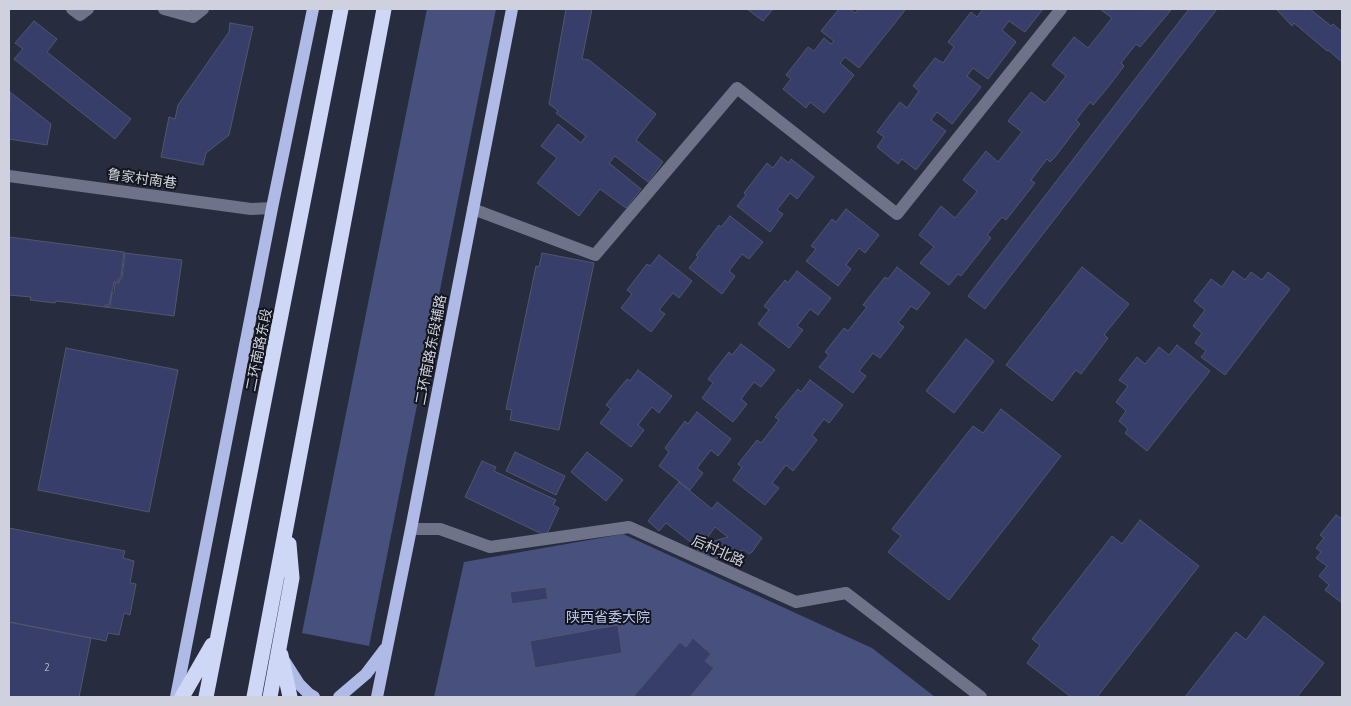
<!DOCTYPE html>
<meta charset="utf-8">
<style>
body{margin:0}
#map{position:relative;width:1351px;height:706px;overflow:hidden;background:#282c3f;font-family:"Asap Condensed",sans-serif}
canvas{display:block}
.frame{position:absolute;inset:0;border:10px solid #cfd2de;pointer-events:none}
</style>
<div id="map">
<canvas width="1351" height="706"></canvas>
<div class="frame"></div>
</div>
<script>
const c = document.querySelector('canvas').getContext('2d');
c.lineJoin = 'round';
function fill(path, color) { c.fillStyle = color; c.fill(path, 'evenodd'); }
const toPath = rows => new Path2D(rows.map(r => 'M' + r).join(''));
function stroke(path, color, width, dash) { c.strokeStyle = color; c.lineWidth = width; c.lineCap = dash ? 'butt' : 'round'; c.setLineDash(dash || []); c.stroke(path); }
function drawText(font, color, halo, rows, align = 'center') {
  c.font = font + ' "Asap Condensed","Noto Sans SC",sans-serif'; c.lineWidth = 4; c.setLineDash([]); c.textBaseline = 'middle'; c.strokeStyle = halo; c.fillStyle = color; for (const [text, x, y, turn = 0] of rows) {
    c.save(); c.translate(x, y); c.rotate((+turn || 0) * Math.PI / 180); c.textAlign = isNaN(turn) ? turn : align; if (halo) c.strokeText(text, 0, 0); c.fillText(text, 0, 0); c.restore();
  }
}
fill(toPath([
 [427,9,496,9,369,646,302,633],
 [623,534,872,648,935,697,434,697,464,562]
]), '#48517e');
const building = toPath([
 [566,9,592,9,582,59,589,60,656,114,636,140,663,162,648,182,615,156,609,163,641,189,626,208,600,189,579,216,537,183,557,158,541,146,558,124,581,143,586,136,556,113,558,111,549,104,566,9],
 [747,9,773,9,763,21,747,9],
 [839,9,850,9,855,13,859,9,906,9,859,68,845,57,840,63,854,75,824,113,810,102,806,108,783,89,791,79,786,75,808,47,814,51,824,38,831,44,834,41,821,31,839,9],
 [983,9,1043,9,1025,32,1009,21,1002,30,1016,42,988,79,973,68,967,76,981,87,952,124,937,112,931,120,946,131,916,170,902,159,898,164,877,147,884,137,877,132,900,102,907,108,919,91,913,86,935,58,943,63,954,47,948,42,971,12,977,17,983,9],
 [1100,9,1171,10,1140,47,1136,44,1121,63,1124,66,1109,86,1093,105,1090,102,1076,120,1080,124,1055,157,1050,162,1047,159,1031,180,1035,183,1006,220,1002,217,987,235,991,238,961,276,958,274,949,285,920,263,934,247,919,235,941,206,955,218,976,193,977,191,963,180,986,151,998,162,1022,132,1008,121,1031,92,1045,103,1066,76,1052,65,1074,37,1088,48,1112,18,1100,9],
 [1189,9,1217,9,985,309,968,296,1189,9],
 [1276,9,1310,9,1331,26,1333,24,1342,32,1342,62,1328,50,1327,51,1294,23,1292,26,1276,9],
 [34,21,57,39,47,52,131,119,115,139,14,59,23,49,15,43,34,21],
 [230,23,253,27,229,135,206,153,203,165,161,157,169,117,175,119,178,105,229,32,230,23],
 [10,92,51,124,47,145,9,139,10,92],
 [781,157,789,163,791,159,814,177,797,199,790,193,777,210,783,214,770,232,737,206,746,195,744,193,767,163,773,168,781,157],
 [846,209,879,235,865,253,859,248,846,265,851,269,838,286,806,261,816,249,811,246,832,219,836,222,846,209],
 [730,216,763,242,749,259,742,254,729,271,735,276,722,294,689,268,698,257,696,255,719,225,721,227,730,216],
 [9,237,124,252,121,277,119,278,118,282,114,282,109,305,105,305,105,307,56,301,55,303,30,300,31,297,9,295,9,237],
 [125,253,182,260,174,316,105,307,110,306,112,293,114,292,115,283,119,283,120,279,122,278,125,253],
 [542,253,594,263,559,430,510,420,512,410,506,409,536,266,539,267,542,253],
 [659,255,692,281,679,298,673,293,659,310,665,314,651,332,621,308,632,294,627,290,647,264,650,266,659,255],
 [897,267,930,293,917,310,911,306,898,323,904,327,880,358,873,353,859,371,866,376,853,393,819,367,829,355,825,352,844,328,848,331,867,307,863,305,885,277,888,279,897,267],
 [1082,267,1129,304,1104,335,1108,338,1081,374,1076,370,1052,401,1006,365,1082,267],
 [797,271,831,298,818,315,810,309,797,326,803,330,789,348,758,324,769,310,764,306,785,280,788,283,797,271],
 [1233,271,1245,280,1251,272,1262,280,1268,272,1290,289,1225,375,1201,357,1206,351,1195,343,1202,333,1193,326,1205,310,1194,301,1211,279,1222,287,1233,271],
 [966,339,994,361,954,413,926,391,966,339],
 [741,344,775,370,761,387,754,382,741,399,747,404,733,422,702,398,713,383,708,379,729,352,732,355,741,344],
 [1177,345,1210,371,1147,451,1125,433,1128,429,1119,421,1126,411,1116,402,1128,386,1119,380,1137,357,1145,364,1159,347,1169,355,1177,345],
 [66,348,178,370,149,512,38,490,66,348],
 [638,370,672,396,659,413,652,407,638,425,644,430,631,447,600,423,611,409,606,405,627,379,630,381,638,370],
 [810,380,843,405,829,423,824,419,812,435,817,440,793,471,786,465,772,483,779,488,765,505,733,480,742,467,738,464,757,440,761,443,779,420,775,417,798,389,801,392,810,380],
 [1001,409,1061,456,949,600,888,552,901,536,892,529,973,426,983,433,1001,409],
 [697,412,731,439,718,456,711,450,697,468,703,473,690,490,659,466,669,452,665,448,685,421,688,424,697,412],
 [515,452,565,476,556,495,506,471,515,452],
 [587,452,623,480,606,501,571,472,587,452],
 [482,461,496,467,494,471,556,500,553,505,559,508,546,536,465,497,482,461],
 [679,482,712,509,717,502,762,538,752,552,749,554,744,550,714,559,697,550,707,543,728,537,715,527,707,538,701,533,693,544,666,523,659,531,648,521,679,482],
 [1336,515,1341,518,1342,516,1342,603,1325,590,1329,585,1319,576,1327,566,1316,558,1321,552,1316,548,1324,538,1320,535,1336,515],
 [1140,520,1199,566,1097,697,1071,697,1027,663,1040,645,1032,639,1112,536,1122,544,1140,520],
 [9,528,125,551,123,558,134,561,130,583,136,584,130,615,124,613,119,635,108,633,106,641,9,622,9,528],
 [546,587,548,599,512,604,510,592,546,587],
 [1264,616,1324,663,1297,697,1185,697,1236,632,1246,640,1264,616],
 [9,622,91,638,79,697,9,697,9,622],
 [618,625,622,653,535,668,530,641,618,625],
 [693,638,711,654,705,661,714,668,690,697,633,697,680,642,686,647,693,638]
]);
fill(building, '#373e6a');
stroke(building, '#51566b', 1);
stroke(toPath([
 [72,9,80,15,88,9],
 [164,9,193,17,203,9],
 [9,176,251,209,272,208],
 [473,209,595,255,737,88,897,214,1061,9],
 [411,529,440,529,490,547,629,527,796,602,846,593,981,697]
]), '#6e7389', 12);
stroke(toPath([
 [285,662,299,684,309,694,314,697],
 [176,697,272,208,313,9],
 [339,697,366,674,385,649],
 [377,697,411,529,512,9]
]), '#b0bae6', 12);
stroke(toPath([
 [281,655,290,697],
 [182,697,212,645],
 [206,697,341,9],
 [254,697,384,9],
 [270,697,292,578,289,544]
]), '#cfd7f7', 15);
drawText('11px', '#a9adc1', null, [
 ["2",47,668]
]);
drawText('14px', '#cfd2de', '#13151d', [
 ["鲁家村南巷",142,179,8],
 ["二环南路东段",259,350,-79],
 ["二环南路东段辅路",431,350,-79],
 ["后村北路",718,551,24]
]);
drawText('14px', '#bbc5f2', '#13151d', [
 ["陕西省委大院",608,618]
]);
</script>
